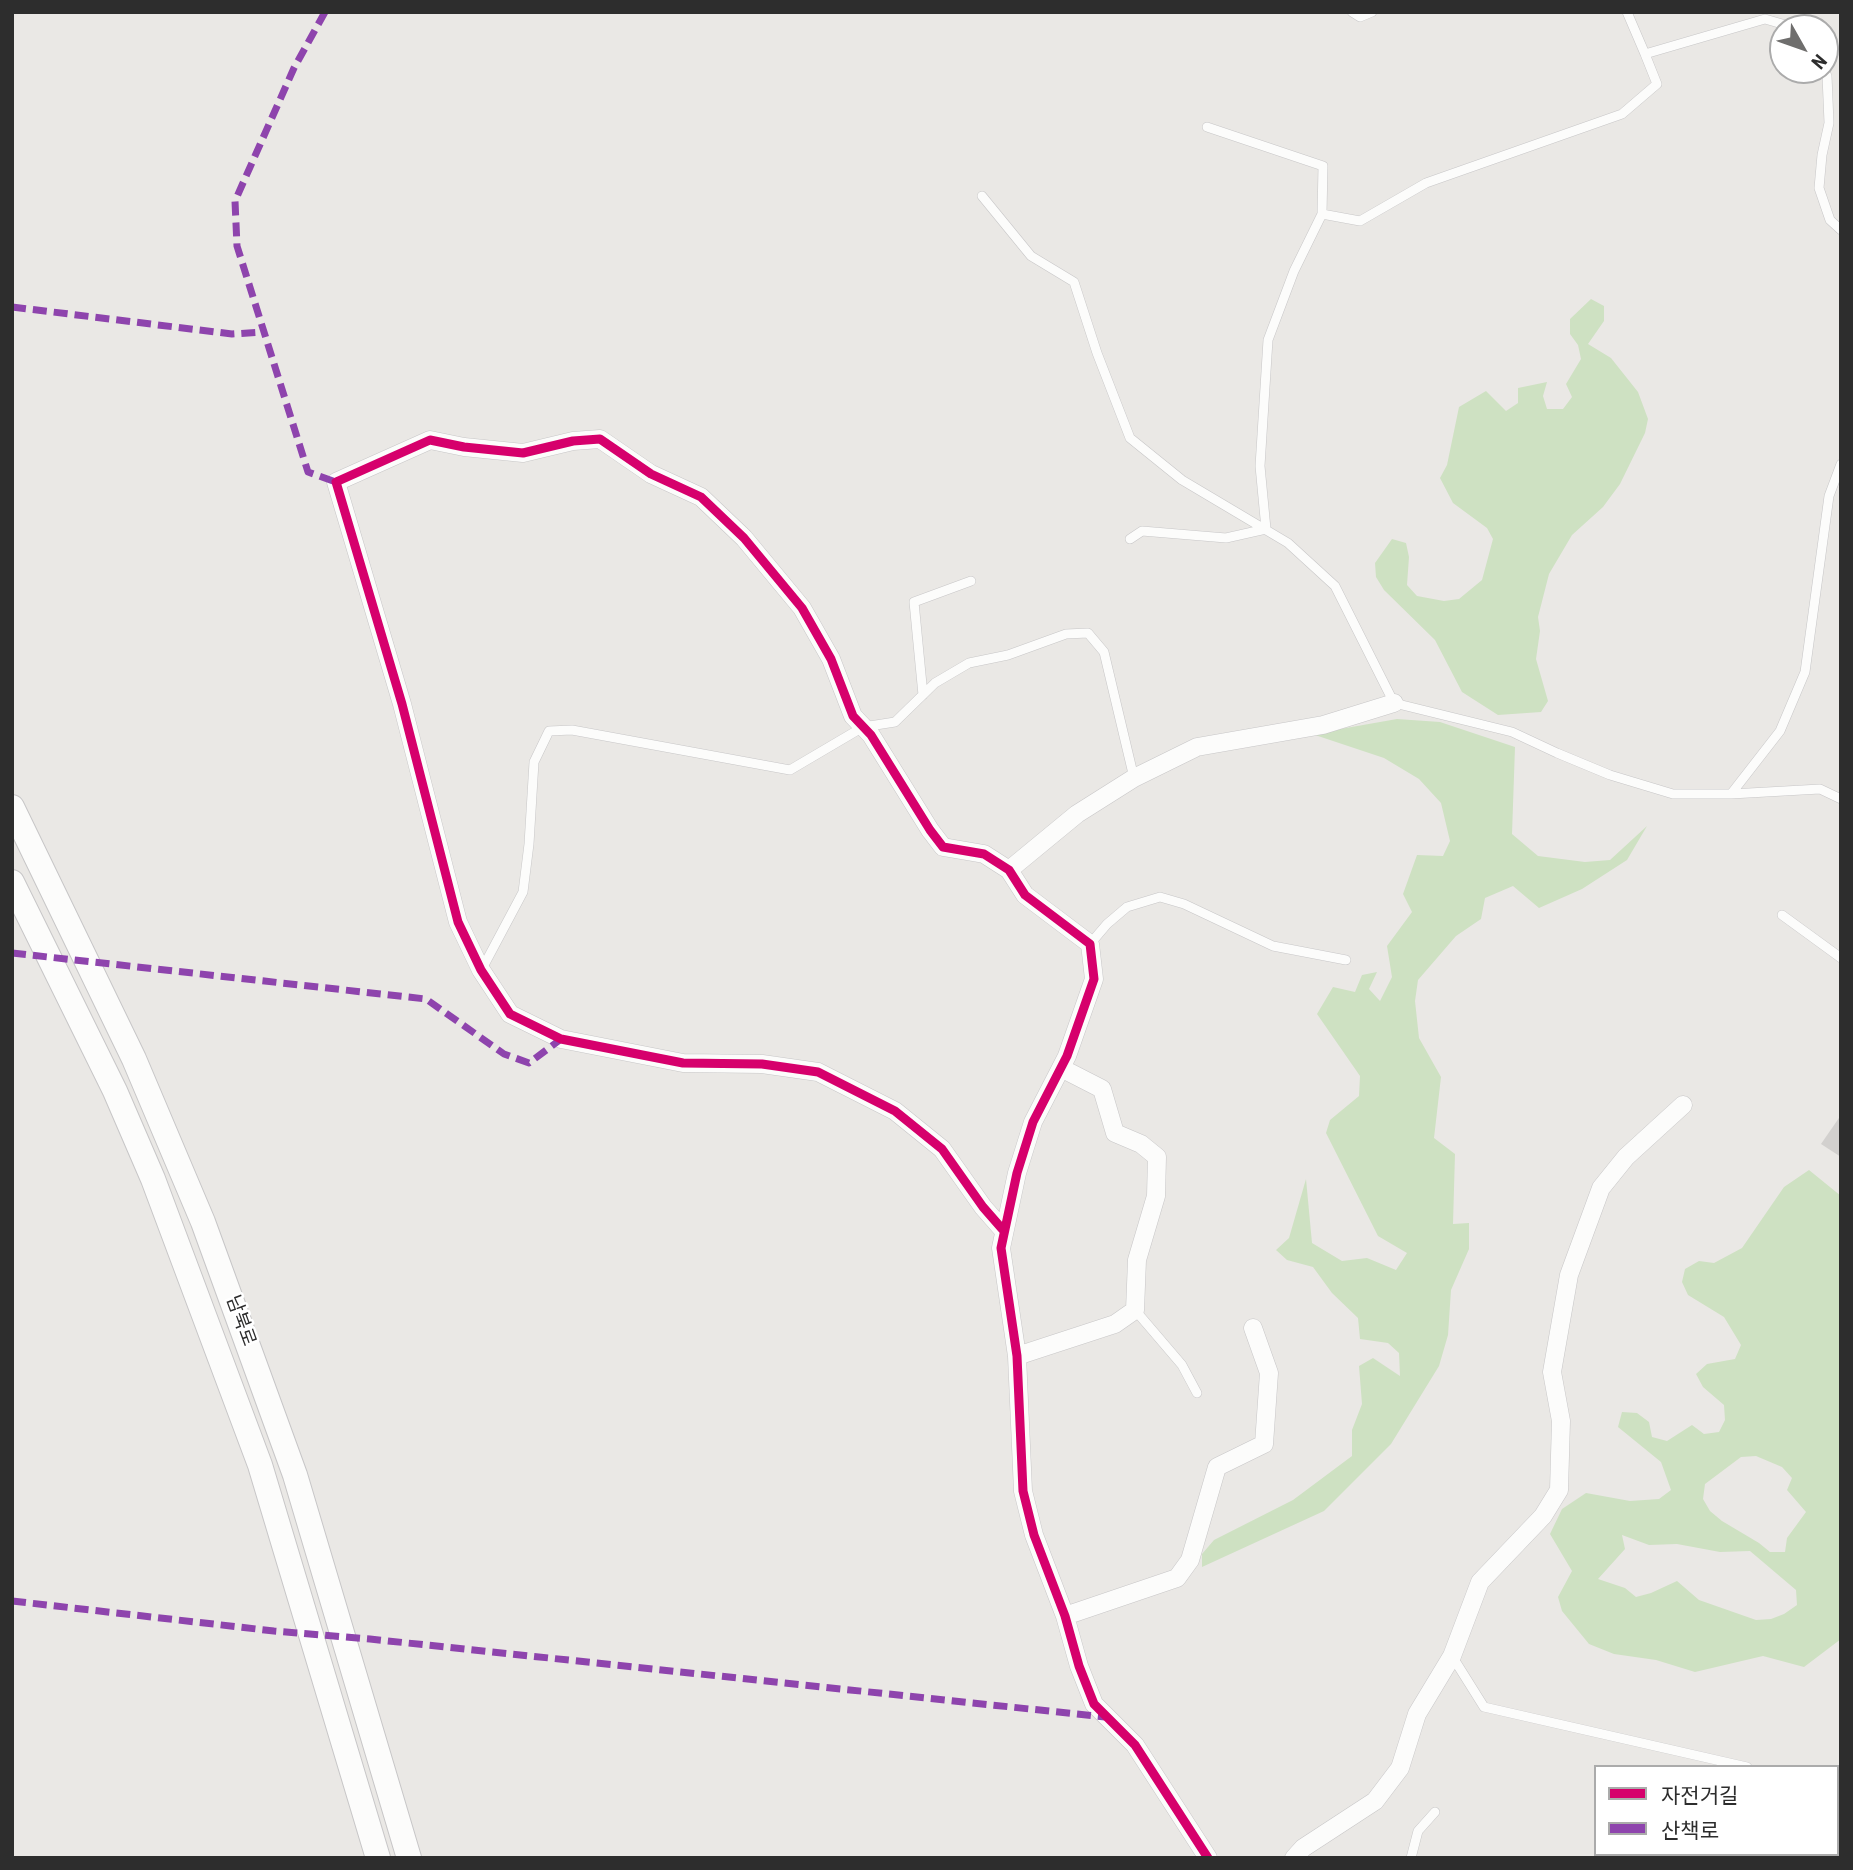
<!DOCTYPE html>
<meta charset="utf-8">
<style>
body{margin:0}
#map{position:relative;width:1853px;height:1870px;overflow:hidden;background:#eae8e5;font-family:"Roboto Condensed","Noto Sans KR",sans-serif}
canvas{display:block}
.frame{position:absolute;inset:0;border:14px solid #2d2d2d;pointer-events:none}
.legend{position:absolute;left:1594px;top:1765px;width:245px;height:91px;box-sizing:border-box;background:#fff;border:2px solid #ababab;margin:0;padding:9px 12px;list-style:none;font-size:21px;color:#2d2d2d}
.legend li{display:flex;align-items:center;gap:14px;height:35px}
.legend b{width:35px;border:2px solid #ababab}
.north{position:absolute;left:1769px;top:14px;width:70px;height:70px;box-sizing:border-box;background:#fff;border:2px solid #ababab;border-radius:50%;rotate:130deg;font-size:19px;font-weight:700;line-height:28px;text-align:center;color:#2d2d2d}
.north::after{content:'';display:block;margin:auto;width:24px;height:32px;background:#6f6e6d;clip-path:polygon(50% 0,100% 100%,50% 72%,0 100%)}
</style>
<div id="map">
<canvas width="1853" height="1870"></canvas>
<div class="frame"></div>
<ul class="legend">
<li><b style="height:9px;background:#d6006c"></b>자전거길</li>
<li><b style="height:9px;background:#8e44ad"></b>산책로</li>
</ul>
<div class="north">N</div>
</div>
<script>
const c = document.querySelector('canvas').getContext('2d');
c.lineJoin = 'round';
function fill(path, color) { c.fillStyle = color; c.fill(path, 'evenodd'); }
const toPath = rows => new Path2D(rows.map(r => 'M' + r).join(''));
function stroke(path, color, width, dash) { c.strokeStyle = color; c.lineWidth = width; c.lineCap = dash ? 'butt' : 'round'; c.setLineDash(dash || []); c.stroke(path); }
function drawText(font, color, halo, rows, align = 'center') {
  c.font = font + ' "Roboto Condensed","Noto Sans KR",sans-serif'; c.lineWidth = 5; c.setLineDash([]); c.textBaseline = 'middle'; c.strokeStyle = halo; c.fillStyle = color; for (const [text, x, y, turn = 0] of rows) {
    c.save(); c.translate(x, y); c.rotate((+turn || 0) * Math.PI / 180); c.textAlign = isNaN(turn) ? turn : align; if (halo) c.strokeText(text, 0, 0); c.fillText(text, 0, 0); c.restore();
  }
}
fill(toPath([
 [1591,299,1604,306,1604,321,1588,344,1611,358,1638,392,1648,419,1645,433,1620,484,1603,507,1572,535,1549,574,1538,617,1540,631,1536,659,1548,701,1541,712,1498,715,1462,692,1435,640,1384,590,1376,577,1375,563,1392,539,1406,543,1409,557,1407,585,1417,596,1444,601,1459,599,1482,580,1493,539,1487,528,1453,503,1440,478,1447,465,1459,407,1486,391,1506,411,1518,403,1518,388,1547,382,1543,396,1547,409,1563,409,1572,397,1566,384,1581,359,1578,345,1570,334,1570,319],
 [1397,719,1440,722,1515,747,1512,834,1538,856,1585,862,1610,860,1647,826,1627,860,1582,889,1539,908,1513,886,1485,898,1481,919,1456,936,1418,980,1415,1001,1419,1038,1441,1077,1434,1138,1455,1154,1453,1224,1469,1223,1469,1249,1451,1290,1448,1335,1439,1366,1391,1444,1324,1511,1202,1567,1202,1554,1214,1540,1293,1500,1352,1456,1352,1430,1362,1404,1359,1366,1373,1358,1400,1376,1399,1353,1388,1343,1360,1339,1358,1318,1332,1293,1313,1267,1287,1260,1276,1250,1289,1238,1306,1179,1312,1243,1342,1261,1367,1258,1396,1270,1407,1253,1378,1236,1326,1133,1330,1120,1359,1096,1360,1076,1317,1014,1333,987,1355,992,1362,975,1377,972,1369,989,1380,1001,1392,977,1387,946,1412,912,1403,894,1417,855,1443,856,1450,841,1441,803,1419,779,1384,758,1312,734],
 [1809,1170,1841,1196,1841,1639,1804,1667,1763,1656,1695,1672,1656,1660,1614,1654,1589,1644,1562,1611,1558,1597,1572,1571,1550,1534,1562,1509,1586,1493,1630,1501,1659,1499,1671,1490,1661,1462,1618,1427,1622,1412,1637,1413,1649,1422,1652,1437,1667,1441,1692,1425,1704,1434,1719,1432,1725,1420,1724,1405,1703,1387,1696,1374,1707,1364,1735,1359,1741,1345,1724,1317,1688,1295,1682,1282,1685,1269,1699,1261,1714,1263,1742,1248,1784,1187],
 [1756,1456,1782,1467,1792,1478,1787,1490,1806,1512,1787,1538,1785,1552,1770,1552,1759,1543,1722,1521,1710,1511,1703,1499,1705,1484,1741,1457],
 [1622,1535,1649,1545,1677,1544,1720,1552,1750,1551,1796,1590,1797,1605,1784,1614,1771,1619,1756,1620,1699,1600,1677,1581,1651,1593,1636,1597,1625,1588,1598,1579,1625,1549]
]), '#cee1c2');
fill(toPath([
 [1841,1115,1841,1157,1821,1144]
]), '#d2d0ce');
const lane = toPath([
 [1352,12,1360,17,1372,12],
 [1627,12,1645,54,1765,19,1796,28],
 [1823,70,1827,76,1829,123,1822,155,1819,188,1830,220,1841,230],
 [1207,127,1323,166,1322,214,1360,221,1426,183,1622,114,1657,84,1645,54],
 [982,196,1031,256,1074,282,1097,353,1130,438,1182,480,1288,543,1335,586,1394,703,1512,732,1557,753,1610,775,1673,794,1731,794,1820,789,1841,799],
 [1130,539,1142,531,1226,538,1266,529,1260,466,1268,340,1294,271,1322,214],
 [923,695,914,602,971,581],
 [1731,794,1780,731,1805,672,1829,496,1841,464],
 [1782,915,1841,958],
 [1090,944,1107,924,1127,907,1160,897,1184,904,1273,946,1346,960],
 [482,969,523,892,529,844,534,762,549,731,572,730,790,770,863,727,895,722,935,683,969,663,1008,655,1066,634,1088,633,1104,652,1134,778],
 [1135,1310,1182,1365,1197,1393],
 [1452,1656,1484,1707,1747,1767],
 [1806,1854,1808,1858],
 [1411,1858,1418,1831,1435,1812]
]);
const street = toPath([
 [1009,870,1077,814,1134,778,1197,747,1323,725,1394,703],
 [1004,1231,983,1207,942,1149,895,1111,818,1072,762,1064,683,1063,561,1039,510,1014,481,970,458,922,402,704,336,482,430,440,464,447,523,453,573,441,600,439,651,474,701,497,744,538,802,608,831,659,853,716,871,735,930,830,943,847,984,854,1009,870,1025,895,1090,944,1094,979,1067,1056,1033,1122,1017,1173,1001,1248,1017,1356,1023,1491,1034,1535,1065,1616,1079,1666,1094,1704,1135,1745,1208,1858],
 [1017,1356,1115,1324,1135,1310,1137,1260,1156,1196,1157,1157,1141,1144,1115,1133,1102,1089,1061,1068],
 [1065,1616,1177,1578,1190,1560,1217,1467,1264,1444,1269,1373,1253,1328],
 [1294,1858,1303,1848,1375,1801,1400,1768,1417,1714,1452,1656,1480,1582,1543,1516,1559,1490,1561,1421,1552,1372,1569,1275,1601,1188,1626,1157,1683,1105]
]);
const secondary = toPath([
 [12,807,134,1059,203,1222,295,1475,409,1858],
 [12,882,115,1091,153,1179,260,1465,378,1858]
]);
stroke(lane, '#c7c6c7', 10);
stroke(street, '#c7c6c7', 19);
stroke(secondary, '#c7c6c7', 26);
stroke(lane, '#fcfcfb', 9);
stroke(street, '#fcfcfb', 18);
stroke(secondary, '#fcfcfb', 24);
stroke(toPath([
 [325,12,294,68,235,201,237,246,308,472,336,482],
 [12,307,232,334,264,332],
 [12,953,426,999,504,1054,529,1063,561,1039],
 [12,1601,274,1631,370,1639,1105,1717]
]), '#8e44ad', 7, [14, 7]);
stroke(toPath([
 [1004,1231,983,1207,942,1149,895,1111,818,1072,762,1064,683,1063,561,1039,510,1014,481,970,458,922,402,704,336,482,430,440,464,447,523,453,573,441,600,439,651,474,701,497,744,538,802,608,831,659,853,716,871,735,930,830,943,847,984,854,1009,870,1025,895,1090,944,1094,979,1067,1056,1033,1122,1017,1173,1001,1248,1017,1356,1023,1491,1034,1535,1065,1616,1079,1666,1094,1704,1135,1745,1208,1858]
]), '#d6006c', 9);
drawText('19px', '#2d2d2d', '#fff', [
 ["남북로",240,1321,70]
]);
</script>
